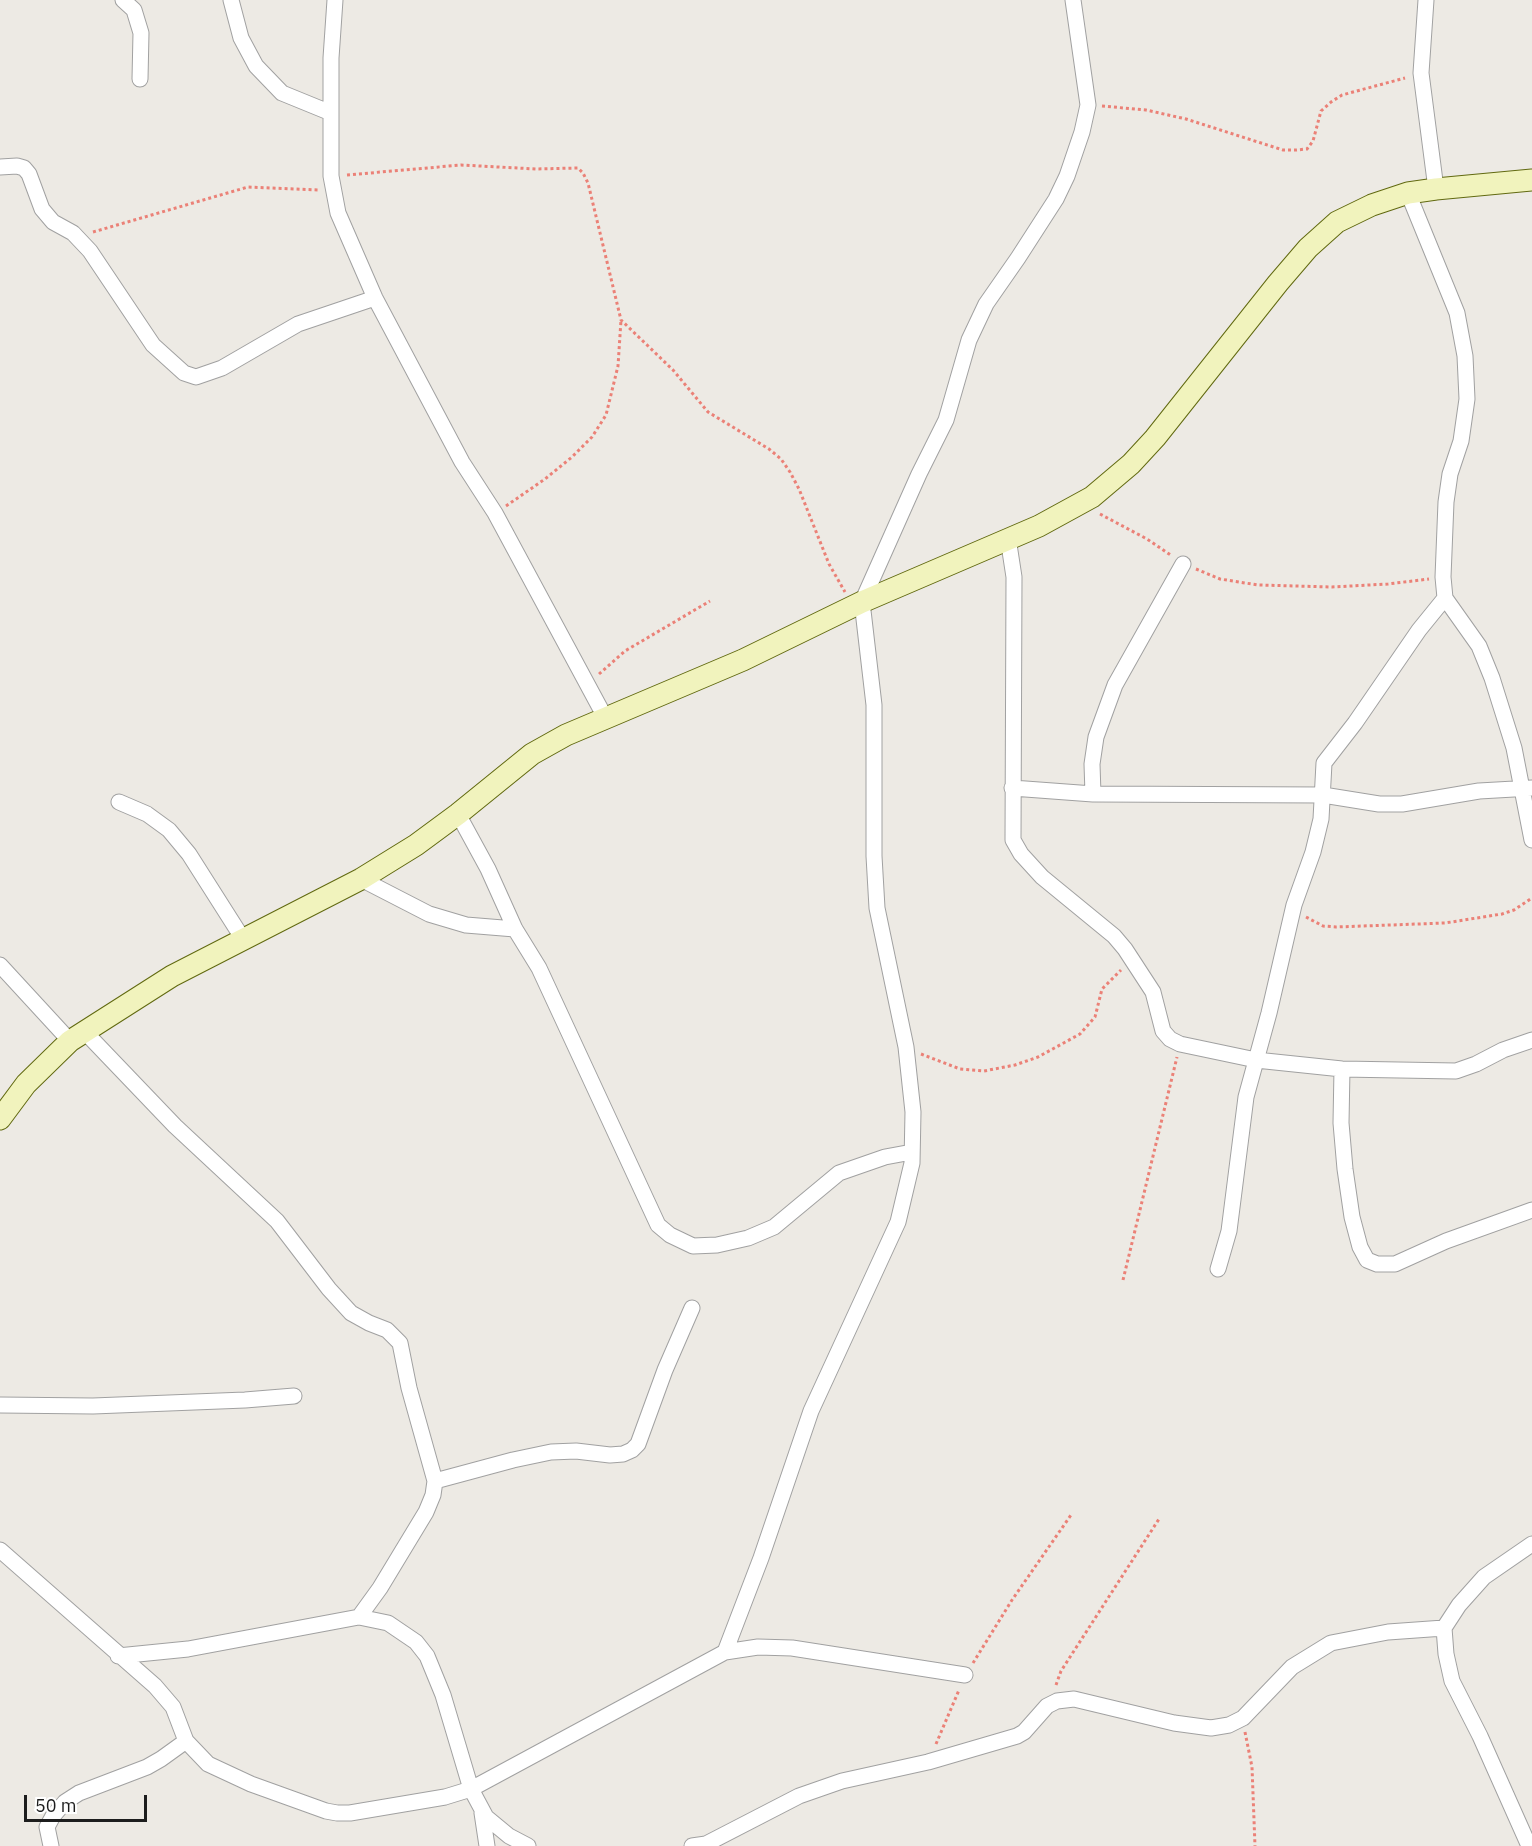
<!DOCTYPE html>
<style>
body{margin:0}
#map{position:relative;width:1532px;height:1846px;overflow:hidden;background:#edeae4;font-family:"IBM Plex Sans",sans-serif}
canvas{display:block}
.scale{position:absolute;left:24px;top:1795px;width:123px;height:27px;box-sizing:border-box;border:3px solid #1d1d1d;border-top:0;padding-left:8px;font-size:18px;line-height:21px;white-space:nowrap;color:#1d1d1d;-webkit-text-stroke:4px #fff;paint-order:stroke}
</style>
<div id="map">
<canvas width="1532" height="1846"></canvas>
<div class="scale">50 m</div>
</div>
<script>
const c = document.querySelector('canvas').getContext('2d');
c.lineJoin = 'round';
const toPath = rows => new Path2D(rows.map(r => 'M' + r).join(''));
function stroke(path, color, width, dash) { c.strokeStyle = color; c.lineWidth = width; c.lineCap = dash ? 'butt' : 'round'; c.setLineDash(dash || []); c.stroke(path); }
const street = toPath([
 [123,0,134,10,141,33,140,79],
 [231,0,241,38,256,66,282,93,331,113],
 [335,0,331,58,331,176,338,213,375,298,462,462,495,513,606,719],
 [1426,0,1421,73,1436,189],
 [0,167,17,166,24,168,29,174,42,209,53,222,73,233,90,251,153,345,184,373,196,377,222,368,298,324,375,298],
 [1408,193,1457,313,1465,356,1467,399,1461,441,1450,474,1446,502,1443,577,1445,598,1479,646,1492,678,1514,748,1532,840],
 [1008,538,1014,577,1013,840,1021,854,1042,877,1114,936,1125,949,1153,992,1163,1031,1170,1039,1180,1044,1256,1060,1342,1069,1456,1071,1476,1064,1503,1050,1532,1040],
 [1012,788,1093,794,1323,795,1379,804,1402,804,1479,791,1532,788],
 [1093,794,1092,764,1096,737,1115,685,1183,564],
 [119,802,147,814,169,830,189,854,243,939],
 [458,814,488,869,515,929,539,968,658,1225,670,1235,693,1246,717,1245,748,1238,774,1227,839,1173,885,1157,912,1152],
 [361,879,429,914,466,925,515,929],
 [0,965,70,1041],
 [85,1032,175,1126,277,1221,329,1289,351,1313,369,1323,387,1330,400,1343,409,1388,435,1481,433,1495,426,1512,406,1545,380,1588,359,1617],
 [1342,1069,1341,1123,1345,1169,1352,1217,1360,1247,1367,1260,1377,1264,1395,1264,1446,1241,1532,1210],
 [1218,1269,1229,1231,1246,1097,1269,1013,1294,905,1313,852,1321,819,1324,763,1355,723,1419,630,1445,598],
 [0,1405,93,1406,245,1400,294,1396],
 [435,1481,513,1460,551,1452,576,1451,610,1455,623,1454,632,1450,638,1444,665,1370,692,1308],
 [0,1550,155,1686,173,1707,186,1741,208,1764,251,1784,326,1811,337,1813,350,1813,445,1797,471,1789,725,1652,758,1647,792,1648,965,1675],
 [725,1652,761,1558,811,1411,898,1222,912,1163,913,1112,906,1047,877,908,874,856,874,705,862,602,919,474,946,420,969,340,986,304,1018,258,1056,199,1067,176,1082,132,1088,105,1073,0],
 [118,1656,188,1649,359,1617,388,1623,416,1642,427,1656,443,1695,471,1789,486,1817,509,1836,528,1846],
 [482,1813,487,1846],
 [51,1846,47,1827,53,1816,65,1802,79,1793,147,1767,161,1759,186,1741],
 [692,1846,706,1844,799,1796,842,1781,928,1762,1017,1736,1024,1732,1047,1706,1057,1701,1074,1699,1174,1723,1211,1728,1229,1725,1243,1718,1292,1667,1331,1643,1388,1632,1444,1628],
 [1529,1846,1480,1736,1452,1681,1446,1654,1444,1628,1459,1605,1484,1577,1532,1544]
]);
const secondary = toPath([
 [0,1119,26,1084,70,1041,172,976,361,879,416,845,458,814,532,754,566,735,743,660,862,602,1039,526,1092,497,1131,464,1155,438,1278,283,1308,248,1337,222,1372,205,1408,193,1436,189,1532,180]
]);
stroke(street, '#a1a1a1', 17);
stroke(secondary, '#616910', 23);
stroke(toPath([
 [1102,106,1146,110,1186,119,1283,150,1296,150,1307,149,1313,141,1321,111,1331,102,1342,95,1405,78],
 [347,175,461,165,536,169,578,168,583,173,588,183,621,320,673,370,708,412,769,449,781,459,790,472,799,489,829,564,845,592],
 [93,232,248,187,320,190],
 [506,506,545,479,572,457,592,437,606,415,618,366,621,320],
 [1100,514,1147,539,1172,556],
 [1196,569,1220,579,1258,585,1332,587,1388,584,1429,579],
 [599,674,625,651,710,601],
 [1306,917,1323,926,1336,927,1445,923,1502,914,1514,910,1532,898],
 [921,1054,960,1069,984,1071,1015,1065,1038,1057,1080,1034,1095,1017,1102,989,1121,970],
 [1123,1280,1177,1057],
 [973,1663,1012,1600,1071,1515],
 [1056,1685,1061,1671,1159,1519],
 [1245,1732,1252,1767,1255,1846],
 [936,1744,959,1690]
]), '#eb8177', 3, [3, 3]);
stroke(street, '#fff', 15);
stroke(secondary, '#f1f3bd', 21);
</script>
